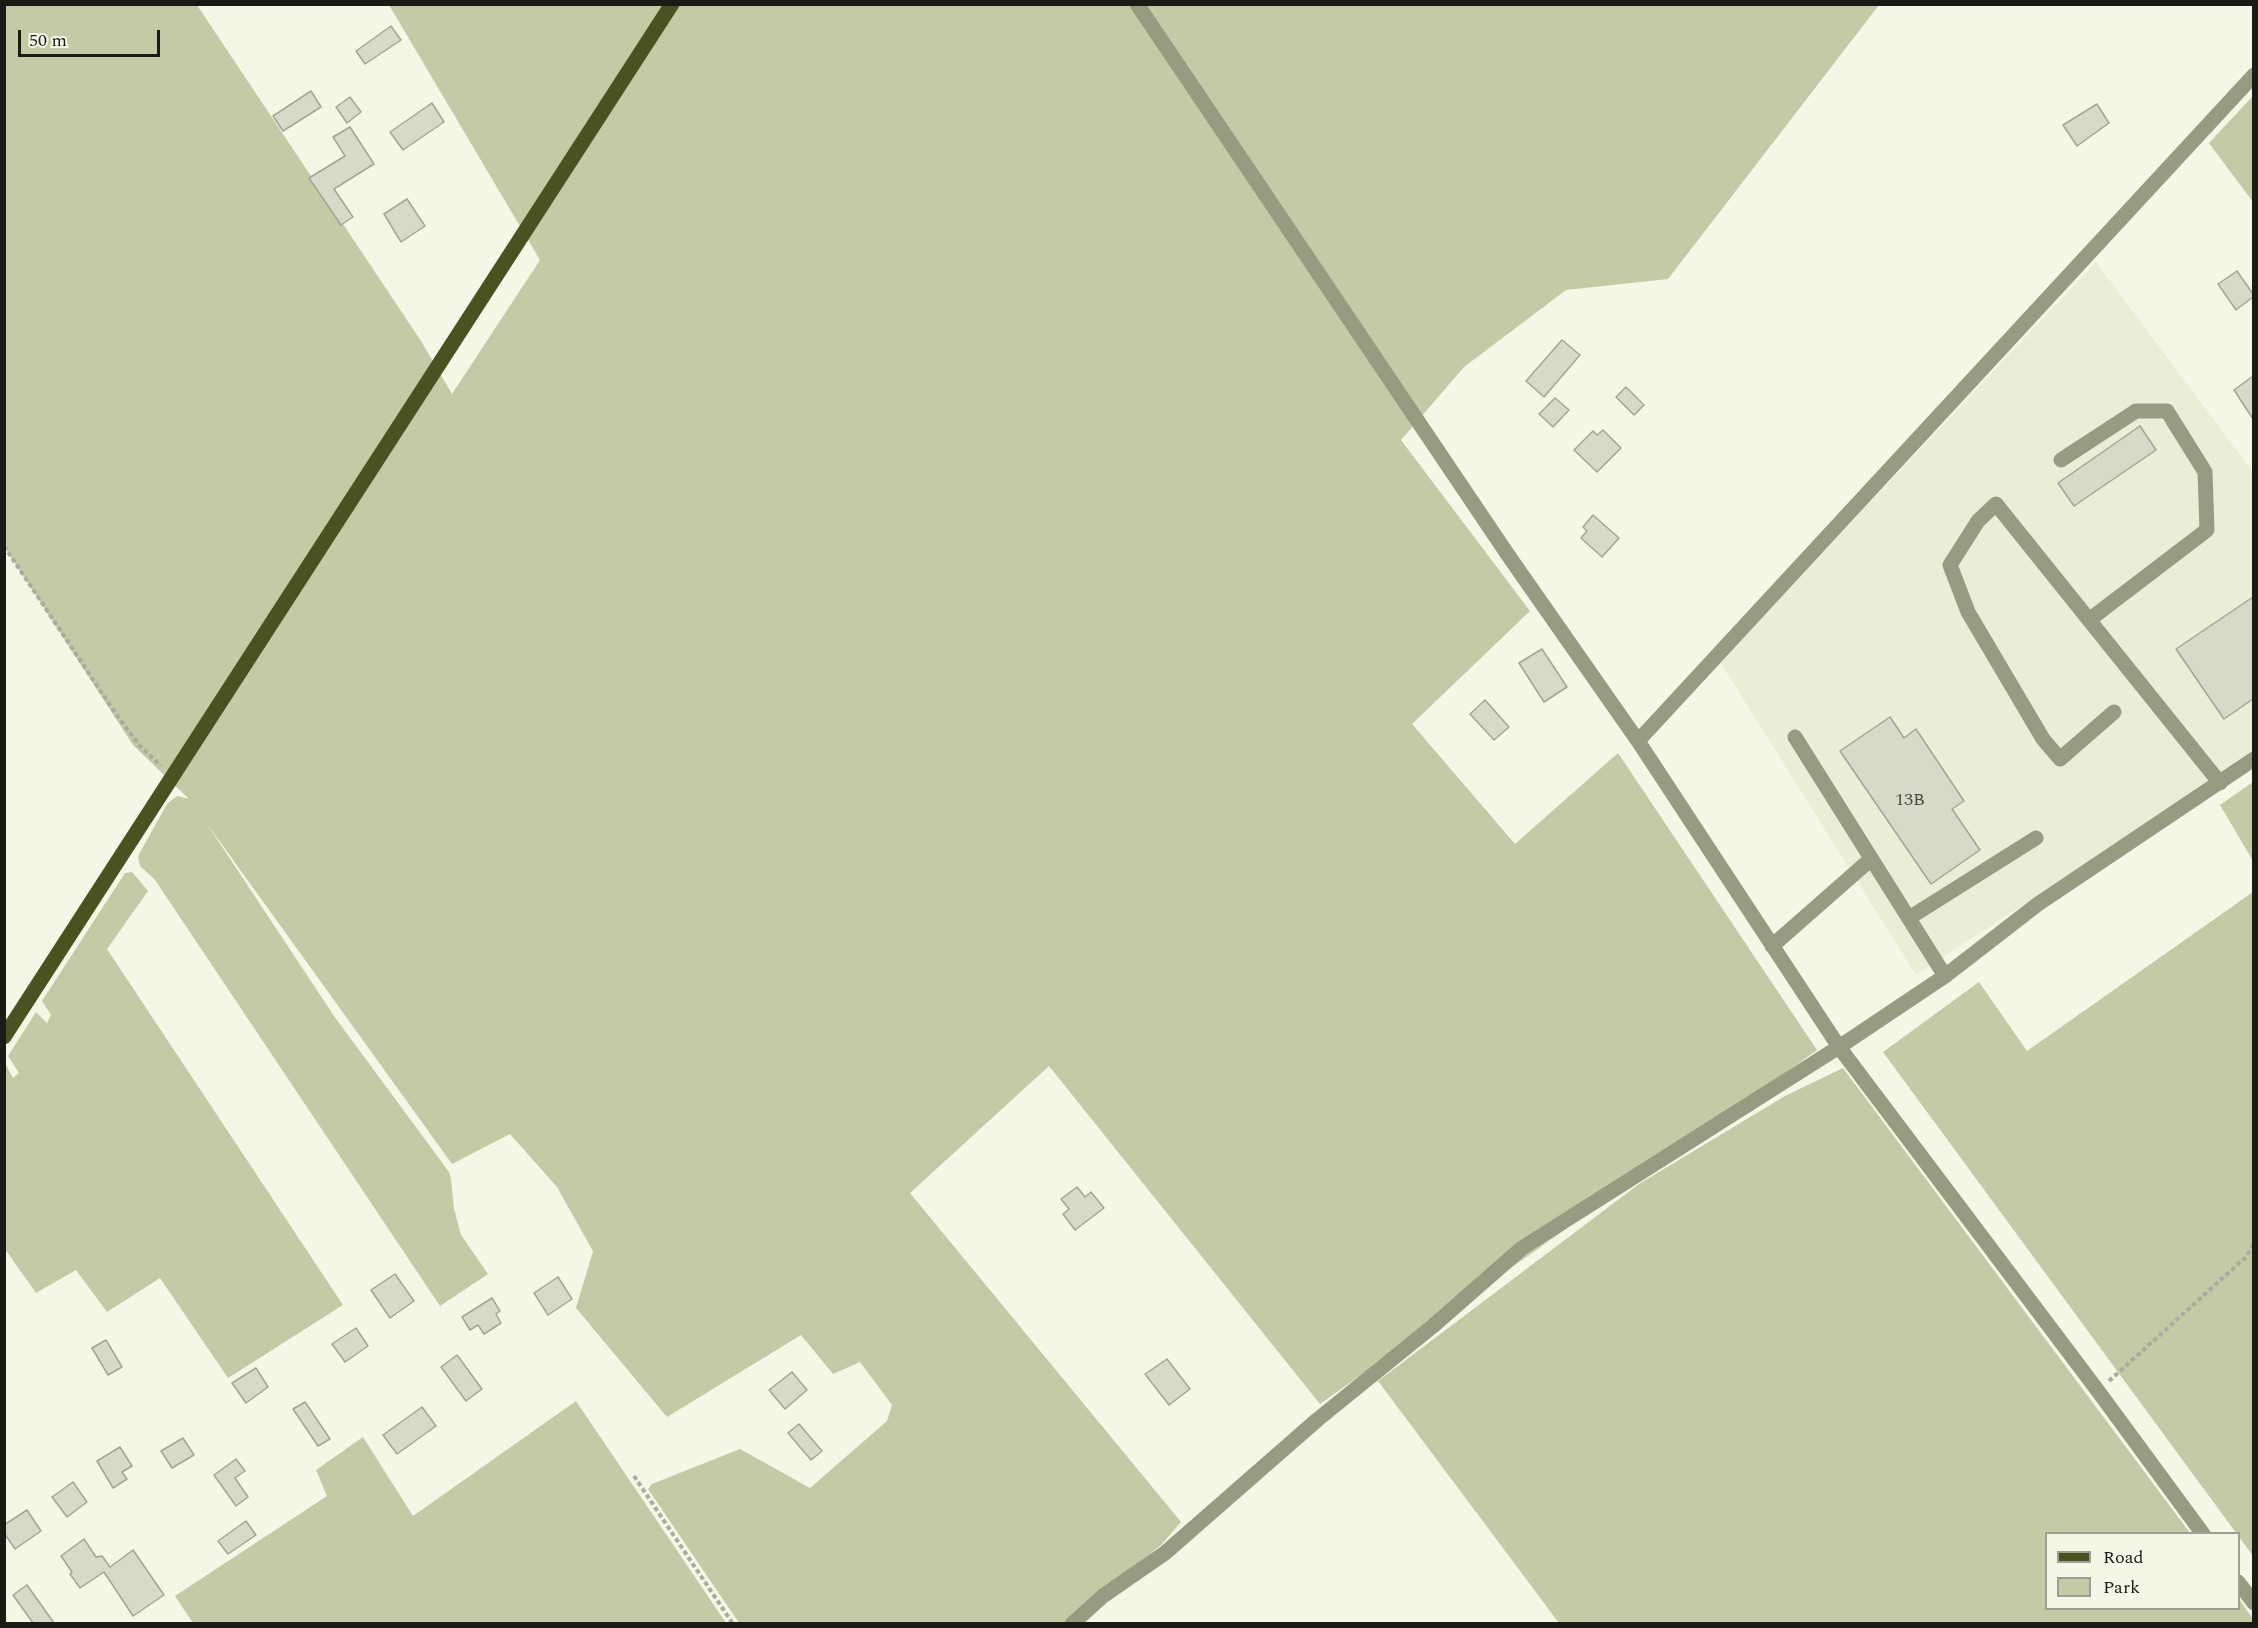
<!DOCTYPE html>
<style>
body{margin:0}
#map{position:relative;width:2258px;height:1628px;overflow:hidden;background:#f4f7e6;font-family:Spectral,serif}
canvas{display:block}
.frame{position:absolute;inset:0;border:6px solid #1a1b15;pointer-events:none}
.legend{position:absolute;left:2045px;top:1532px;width:195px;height:78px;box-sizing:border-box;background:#f4f7e6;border:2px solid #9d9f92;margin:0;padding:8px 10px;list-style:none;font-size:18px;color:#1a1b15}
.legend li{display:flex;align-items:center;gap:12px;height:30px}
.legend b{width:30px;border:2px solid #9d9f92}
.scale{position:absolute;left:18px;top:30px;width:142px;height:27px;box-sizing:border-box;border:3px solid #1a1b15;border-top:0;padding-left:8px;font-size:18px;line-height:21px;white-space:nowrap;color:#1a1b15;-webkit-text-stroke:4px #f4f7e6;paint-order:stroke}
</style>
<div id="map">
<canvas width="2258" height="1628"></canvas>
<div class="frame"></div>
<ul class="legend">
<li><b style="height:8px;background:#4b5222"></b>Road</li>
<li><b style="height:16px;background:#c3caa5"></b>Park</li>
</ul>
<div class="scale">50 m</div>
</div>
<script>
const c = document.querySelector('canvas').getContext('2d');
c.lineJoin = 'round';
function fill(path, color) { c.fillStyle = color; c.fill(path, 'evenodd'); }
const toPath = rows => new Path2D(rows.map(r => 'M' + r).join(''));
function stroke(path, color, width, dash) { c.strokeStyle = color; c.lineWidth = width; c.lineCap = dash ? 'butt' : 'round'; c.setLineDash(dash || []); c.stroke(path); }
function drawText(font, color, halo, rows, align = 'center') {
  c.font = font + ' Spectral,serif'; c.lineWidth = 6; c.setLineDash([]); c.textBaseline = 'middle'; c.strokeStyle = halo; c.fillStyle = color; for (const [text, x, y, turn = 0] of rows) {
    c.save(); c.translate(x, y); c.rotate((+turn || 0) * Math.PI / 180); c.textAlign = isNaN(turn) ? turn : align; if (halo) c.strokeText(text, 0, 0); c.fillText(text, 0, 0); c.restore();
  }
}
fill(toPath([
 [2096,262,2253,472,2253,754,1916,975,1720,662]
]), '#e9eed6');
fill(toPath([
 [5,5,197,5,421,341,452,394,540,260,389,5,1879,5,1668,279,1566,290,1464,367,1401,440,1530,611,1412,724,1515,844,1618,753,1817,1050,1320,1404,1049,1066,910,1193,1181,1522,1161,1545,1064,1623,739,1623,648,1489,652,1484,740,1449,810,1488,887,1421,892,1405,860,1362,833,1374,801,1335,667,1417,576,1308,593,1251,557,1187,510,1134,452,1164,205,821,334,1016,449,1172,451,1179,454,1209,461,1235,488,1274,440,1306,155,880,140,866,138,856,167,804,177,796,189,799,133,745,5,548],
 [2253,96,2253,202,2209,143],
 [2253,782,2253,861,2220,805],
 [132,872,148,891,107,949,343,1305,228,1378,160,1278,107,1312,76,1270,36,1293,5,1249,5,1063,13,1078,19,1073,8,1056,36,1012,47,1023,51,1015,42,1001,125,873],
 [2253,892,2253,1556,1883,1052,1979,982,2027,1051],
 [1843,1068,2190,1533,2046,1534,2046,1608,2238,1608,2239,1599,2253,1619,2253,1623,1559,1623,1378,1381,1639,1184,1785,1096],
 [576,1401,726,1623,193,1623,175,1596,327,1496,316,1470,363,1437,413,1516]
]), '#c3caa5');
const building = toPath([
 [391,26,401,40,365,64,356,51,391,26],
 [311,91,321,107,283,131,273,116,311,91],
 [350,97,361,112,347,123,336,107,350,97],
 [432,103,444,122,403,150,390,132,432,103],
 [2097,104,2109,123,2077,146,2063,125,2097,104],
 [350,127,374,164,334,189,353,217,341,225,309,178,345,156,333,137,350,127],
 [407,199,425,226,401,242,384,214,407,199],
 [2237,271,2253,294,2253,297,2236,310,2218,284,2237,271],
 [1562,340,1580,355,1544,397,1526,381,1562,340],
 [2253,376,2253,419,2234,390,2253,376],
 [1626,387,1644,405,1634,415,1616,397,1626,387],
 [1555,398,1569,410,1553,427,1539,414,1555,398],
 [2140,426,2156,450,2074,506,2058,483,2140,426],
 [1603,430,1621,448,1597,472,1574,450,1593,431,1597,435,1603,430],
 [1593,515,1619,538,1602,557,1581,538,1587,531,1583,527,1593,515],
 [2253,597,2253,699,2224,719,2176,649,2253,597],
 [1542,649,1567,687,1544,702,1519,663,1542,649],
 [1485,700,1509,727,1494,740,1470,714,1485,700],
 [1890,717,1904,738,1916,729,1964,801,1952,809,1980,850,1931,884,1840,751,1890,717],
 [1077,1187,1085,1197,1091,1192,1104,1208,1075,1230,1063,1214,1069,1209,1061,1199,1077,1187],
 [395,1274,414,1301,390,1318,371,1290,395,1274],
 [558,1277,572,1299,548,1315,534,1293,558,1277],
 [492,1298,500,1311,496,1314,501,1323,484,1334,478,1325,470,1330,462,1317,492,1298],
 [356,1328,368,1346,345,1362,332,1344,356,1328],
 [106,1340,122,1367,108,1375,92,1348,106,1340],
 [457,1355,482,1389,466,1401,441,1367,457,1355],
 [1167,1359,1190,1389,1169,1405,1145,1374,1167,1359],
 [256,1368,268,1387,246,1403,232,1383,256,1368],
 [792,1372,807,1390,785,1409,769,1390,792,1372],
 [305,1402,330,1439,318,1446,293,1409,305,1402],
 [422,1407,436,1426,397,1454,383,1435,422,1407],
 [799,1424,822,1451,811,1460,788,1433,799,1424],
 [183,1438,194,1455,172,1468,161,1451,183,1438],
 [120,1447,132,1466,122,1472,127,1479,113,1488,97,1461,120,1447],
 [236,1459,245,1471,235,1478,248,1497,236,1506,214,1475,236,1459],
 [73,1482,87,1502,67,1517,52,1497,73,1482],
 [27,1510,41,1531,15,1549,4,1533,4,1525,27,1510],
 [246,1521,256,1535,228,1554,218,1541,246,1521],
 [84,1539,96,1557,102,1556,110,1567,133,1550,164,1595,133,1616,104,1572,80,1588,70,1574,72,1572,61,1556,84,1539],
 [27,1585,54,1623,33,1623,13,1595,27,1585]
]);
fill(building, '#d6dac9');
stroke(building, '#a3a696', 1.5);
stroke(toPath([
 [4,546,116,714,139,745,161,766],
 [2109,1381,2246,1257,2254,1244],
 [634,1476,733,1624]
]), '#aaac9f', 4, [4.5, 3]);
stroke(toPath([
 [1137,4,1508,555,1638,741,1839,1047,2098,1391,2203,1534],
 [2061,460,2136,411,2167,411,2205,472,2207,530,2089,620],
 [2114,712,2060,759,2043,739,1968,612,1950,565,1978,521,1996,504,2220,783],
 [1795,737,1945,976],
 [1638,741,2254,75],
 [1909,918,2036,838],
 [1772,946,1871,859],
 [2238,1582,2254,1603],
 [1072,1624,1103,1596,1165,1553,1317,1420,1433,1326,1522,1248,1839,1047,1945,976,2038,904,2254,759]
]), '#969b81', 15);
stroke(toPath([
 [4,1037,672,4]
]), '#4b5222', 15);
drawText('18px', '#494b42', null, [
 ["13B",1910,801]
]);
</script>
